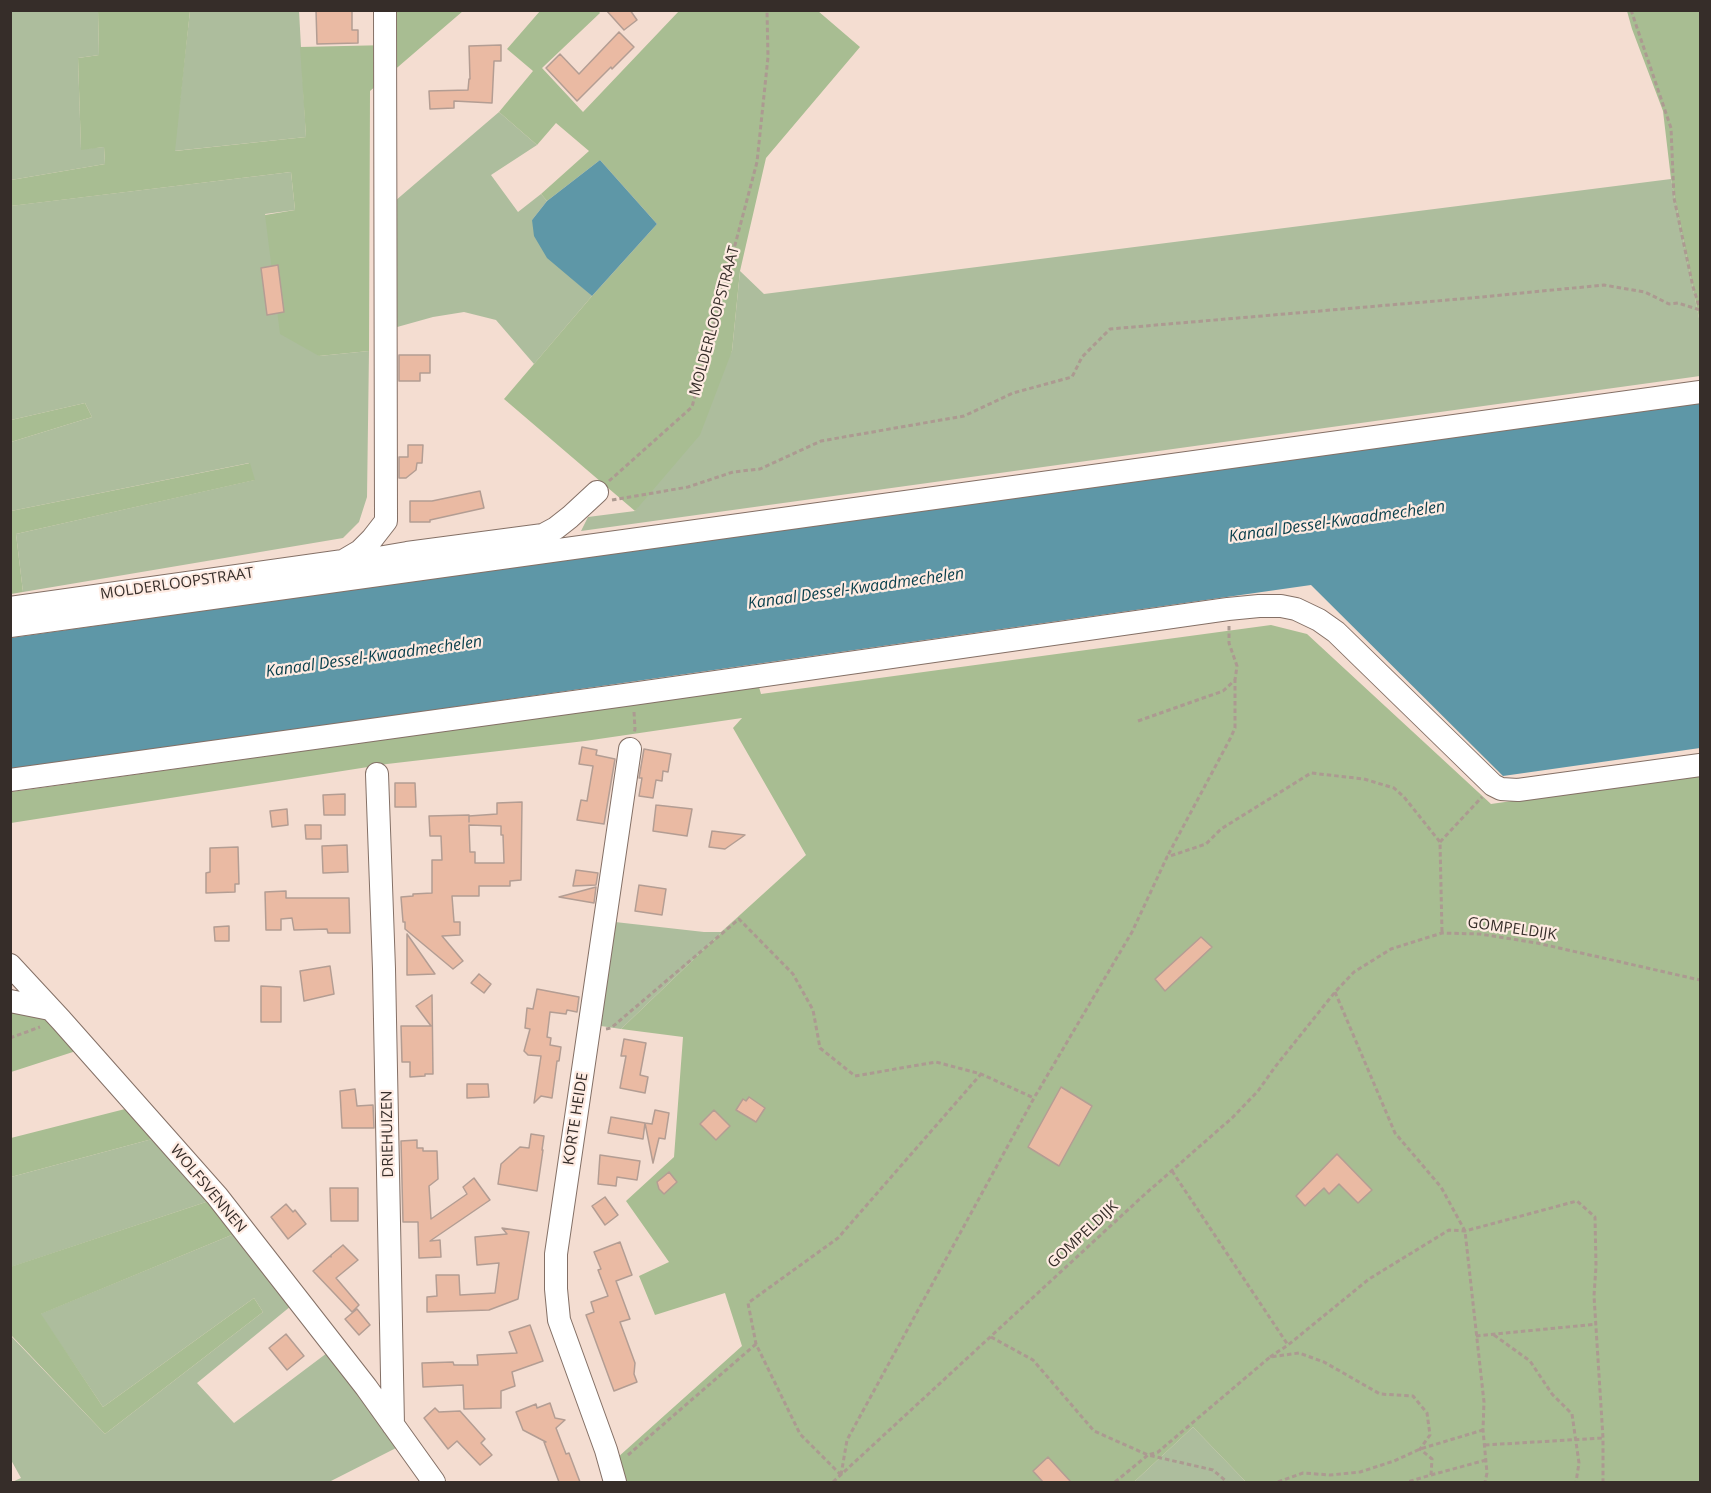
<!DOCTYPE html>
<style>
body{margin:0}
#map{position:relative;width:1711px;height:1493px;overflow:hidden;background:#f4ddd1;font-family:"Open Sans",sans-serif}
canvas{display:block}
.frame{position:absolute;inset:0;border:12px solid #362d29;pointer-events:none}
</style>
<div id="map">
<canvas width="1711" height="1493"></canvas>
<div class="frame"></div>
</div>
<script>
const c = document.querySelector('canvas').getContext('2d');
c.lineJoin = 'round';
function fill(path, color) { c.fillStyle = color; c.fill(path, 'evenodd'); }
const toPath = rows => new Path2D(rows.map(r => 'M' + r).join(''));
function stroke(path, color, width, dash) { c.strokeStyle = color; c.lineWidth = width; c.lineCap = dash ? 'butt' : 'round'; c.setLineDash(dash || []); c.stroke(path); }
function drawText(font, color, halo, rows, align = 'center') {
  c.font = font + ' "Open Sans",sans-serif'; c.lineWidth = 4.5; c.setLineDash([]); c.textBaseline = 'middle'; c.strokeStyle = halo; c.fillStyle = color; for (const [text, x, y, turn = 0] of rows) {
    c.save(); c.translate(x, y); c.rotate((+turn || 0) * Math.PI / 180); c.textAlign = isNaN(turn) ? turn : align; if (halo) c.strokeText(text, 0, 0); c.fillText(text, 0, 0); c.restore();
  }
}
fill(toPath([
 [11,11,98,11,99,55,78,58,81,149,104,147,105,164,11,180],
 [190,11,299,11,306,137,174,151],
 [499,112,537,145,491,175,518,212,541,194,547,201,532,220,572,278,592,296,534,364,496,320,464,312,433,317,390,329,388,207],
 [291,172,295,210,265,214,319,356,369,351,367,497,359,522,343,538,23,592,16,534,254,480,249,463,11,511,11,442,92,417,85,403,11,420,10,206],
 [1671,179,1700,323,1700,376,581,531,588,517,635,511,732,351,740,271,764,294],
 [741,914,621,1029,601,1026,615,922,704,932,721,932],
 [156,1138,209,1201,11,1267,11,1177],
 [234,1234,291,1306,197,1383,234,1423,327,1353,400,1446,329,1482,12,1482,21,1478,11,1460,10,1335,105,1434,263,1312,254,1298,103,1407,40,1314],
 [1193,1427,1246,1482,1134,1482]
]), '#adbd9d');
fill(toPath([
 [598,10,600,13,542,68,583,112,679,11,818,11,860,47,766,158,740,271,732,351,700,435,635,511,504,399,592,296,657,224,600,160,547,201,541,194,589,151,556,123,537,145,499,112,533,71,507,49,540,11],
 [98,11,190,11,175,151,306,137,300,47,389,45,388,11,463,11,370,91,369,351,319,356,280,334,265,215,295,210,291,172,11,206,11,180,105,164,104,147,81,150,78,58,99,55],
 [1627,11,1700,11,1700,323,1671,179,1663,111,1632,29],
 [85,403,92,417,11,442,11,420],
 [250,463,255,480,16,534,23,592,11,594,11,511],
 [1271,625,1307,634,1491,804,1700,774,1700,1482,1246,1482,1193,1427,1134,1482,622,1482,617,1458,742,1346,725,1293,655,1315,639,1276,669,1262,626,1201,674,1157,683,1037,621,1029,741,914,806,855,733,728,742,718,585,741,387,764,11,823,11,792,759,687,761,694],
 [11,1006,43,1013,76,1051,11,1072],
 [129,1108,156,1138,11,1177,11,1138],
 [209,1201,234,1234,41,1314,103,1407,254,1298,263,1312,105,1434,11,1335,10,1267]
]), '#a8bd92');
fill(toPath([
 [600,160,657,224,592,296,547,258,534,236,532,220,547,201],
 [1700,398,1700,748,1503,776,1311,585,11,770,10,638]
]), '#5e97a7');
const building = toPath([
 [316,10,352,10,352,30,358,30,358,43,317,44,316,10],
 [606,10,630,10,637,20,624,30,606,10],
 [619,32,634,47,612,69,611,67,577,101,546,68,560,54,579,74,619,32],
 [501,45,501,61,494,61,492,103,454,101,454,108,430,109,429,91,468,90,469,79,470,79,469,46,501,45],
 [278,265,284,312,267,315,261,268,278,265],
 [399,355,430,355,430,373,420,373,420,381,399,381,399,355],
 [408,445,423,445,422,463,417,463,416,470,406,478,399,478,399,457,408,457,408,445],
 [480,491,484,508,430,520,430,522,410,522,410,501,432,501,480,491],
 [582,747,597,750,596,755,615,759,604,824,577,820,581,800,587,801,593,766,579,764,582,747],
 [644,749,671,754,668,772,663,771,662,781,656,780,653,798,639,796,642,778,639,778,644,749],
 [395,783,415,783,416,807,395,807,395,783],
 [345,794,345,815,324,815,323,795,345,794],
 [522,802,521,880,510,881,510,886,479,886,479,896,452,896,454,922,460,922,460,935,442,936,463,961,453,969,405,929,405,922,403,922,401,897,413,896,413,894,432,893,432,860,442,860,441,836,430,836,429,816,469,815,469,822,469,816,497,814,497,803,522,802],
 [469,825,501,826,501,835,503,835,504,863,475,863,475,852,470,852,469,825],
 [656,805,692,809,687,836,653,831,656,805],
 [287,809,288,825,272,827,270,811,287,809],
 [305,825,321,825,321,839,306,839,305,825],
 [712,831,745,835,725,849,709,847,712,831],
 [347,845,348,872,323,873,322,846,347,845],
 [238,847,239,884,235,884,235,892,206,893,206,873,210,872,210,848,238,847],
 [576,870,598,873,596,885,573,886,576,870],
 [639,885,666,889,662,915,635,911,639,885],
 [596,887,594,903,559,897,596,887],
 [286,891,286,898,349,898,350,933,328,933,327,929,294,930,292,918,281,919,281,930,266,930,265,892,286,891],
 [229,926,229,941,215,941,214,927,229,926],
 [407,934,435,974,407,975,407,934],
 [1201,937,1212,947,1165,991,1155,979,1201,937],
 [330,966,334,994,304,1001,300,971,330,966],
 [479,974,491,984,484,993,471,983,479,974],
 [261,986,281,987,281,1022,261,1022,261,986],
 [537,989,579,997,577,1012,567,1010,566,1014,550,1012,547,1037,551,1038,550,1045,561,1047,559,1061,557,1061,552,1098,541,1096,534,1103,541,1056,528,1055,524,1051,530,1029,525,1028,527,1008,533,1009,537,989],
 [432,995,433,1074,425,1074,425,1076,410,1077,410,1062,402,1062,401,1026,431,1026,416,1006,432,995],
 [624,1039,646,1043,640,1075,648,1077,645,1093,620,1088,626,1056,621,1056,624,1039],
 [467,1084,488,1084,489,1097,467,1098,467,1084],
 [1061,1087,1092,1106,1059,1166,1028,1147,1061,1087],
 [355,1089,357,1106,373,1105,374,1128,342,1128,340,1091,355,1089],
 [749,1097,765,1108,756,1122,736,1110,743,1099,746,1101,749,1097],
 [655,1110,669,1113,665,1139,659,1138,653,1163,645,1123,652,1124,655,1110],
 [714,1110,730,1126,716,1140,700,1124,714,1110],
 [611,1117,645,1123,643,1139,608,1133,611,1117],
 [531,1134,544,1136,542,1150,543,1150,537,1191,498,1184,501,1164,520,1147,529,1148,531,1134],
 [417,1140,417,1148,423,1148,423,1151,437,1151,438,1179,429,1186,431,1219,467,1194,463,1187,474,1178,490,1200,430,1241,440,1240,441,1257,419,1258,418,1222,403,1222,401,1141,417,1140],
 [1337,1154,1372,1190,1358,1203,1339,1184,1329,1194,1324,1188,1305,1206,1296,1196,1337,1154],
 [600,1155,640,1161,637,1180,617,1177,616,1186,598,1184,600,1155],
 [669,1172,677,1182,664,1194,659,1189,657,1182,669,1172],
 [330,1188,358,1188,358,1221,331,1221,330,1188],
 [605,1197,618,1215,605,1225,592,1206,605,1197],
 [286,1204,293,1212,295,1210,306,1224,288,1239,271,1217,286,1204],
 [502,1228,529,1232,518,1299,489,1310,427,1312,427,1297,437,1296,436,1275,459,1275,460,1295,495,1293,499,1263,477,1265,475,1237,507,1234,502,1228],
 [620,1242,632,1275,616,1281,630,1319,620,1322,635,1363,634,1374,637,1382,614,1391,586,1315,594,1312,591,1302,608,1296,598,1270,601,1269,594,1252,620,1242],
 [343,1245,358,1260,336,1278,359,1305,352,1312,313,1271,330,1256,331,1257,331,1255,343,1245],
 [357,1309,370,1325,359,1335,345,1319,357,1309],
 [530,1325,543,1361,512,1372,515,1386,501,1391,501,1408,464,1409,463,1385,423,1387,422,1363,453,1362,454,1365,478,1365,477,1355,517,1353,509,1332,530,1325],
 [286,1334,304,1356,287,1370,269,1348,286,1334],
 [550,1403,555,1418,565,1420,556,1428,566,1454,569,1453,580,1482,559,1482,544,1442,546,1442,523,1430,516,1412,536,1404,537,1408,550,1403],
 [435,1408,439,1412,460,1411,485,1439,481,1443,492,1455,480,1465,457,1441,448,1449,424,1418,435,1408],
 [1048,1457,1071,1482,1043,1482,1033,1471,1048,1457]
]);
fill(building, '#eabaa3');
stroke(building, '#b39d93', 1.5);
const minor = toPath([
 [343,561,360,551,372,539,386,521,385,10],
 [10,608,343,561,360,561,407,553,543,535,556,528,570,517,597,492],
 [10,626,1700,392],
 [377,774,384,969,393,1425],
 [10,780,632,694,1228,609,1259,606,1281,606,1296,609,1319,620,1336,632,1493,785,1501,789,1518,790,1700,765],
 [10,965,61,1020,217,1196,366,1387,434,1482],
 [10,1001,50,1009],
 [615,1482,606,1450,559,1320,556,1289,556,1254,630,749]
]);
stroke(minor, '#847066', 24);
stroke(toPath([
 [1631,10,1671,128,1674,198,1693,287,1700,309],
 [609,481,692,407,757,162,768,57,767,10],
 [612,500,688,487,733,472,760,469,821,441,964,416,1013,393,1072,377,1082,357,1110,329,1471,298,1604,285,1645,292,1669,304,1678,303,1700,310],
 [1229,626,1229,643,1237,666,1235,680],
 [634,712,635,729,634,733],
 [1138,721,1223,691,1235,680,1235,728,1230,739,1168,855],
 [1440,842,1482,797],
 [1335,992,1395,1133,1441,1187,1465,1231,1484,1402,1483,1430,1487,1473,1485,1482],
 [606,1029,611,1028,739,919,793,974,813,1010,820,1048,855,1076,936,1062,981,1074,1034,1098],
 [10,1038,40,1027],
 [1172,1171,1288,1345],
 [1494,1335,1530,1361,1552,1394,1572,1414,1579,1463,1576,1482],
 [1476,1336,1597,1324],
 [991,1337,1033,1360,1094,1431,1148,1455,1158,1452,1270,1357,1299,1353,1324,1362,1380,1394,1413,1396,1427,1413,1430,1435,1420,1449,1432,1459,1431,1475,1407,1482],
 [1270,1357,1288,1345,1369,1279,1449,1230,1465,1231,1577,1201,1595,1217,1596,1266,1594,1296,1603,1438,1603,1482],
 [1485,1445,1603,1438],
 [628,1455,756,1344],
 [841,1475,847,1440,1034,1098,1132,932,1167,857,1206,844,1221,829,1311,773,1364,779,1394,788,1404,797,1440,842,1442,933],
 [841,1475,800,1434,756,1344,748,1303,838,1238,981,1074],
 [1431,1475,1486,1460],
 [833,1482,1144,1195,1232,1118,1258,1091,1275,1067,1335,992,1354,972,1391,949,1442,933,1480,934,1537,943,1700,980],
 [1115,1482,1148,1455,1213,1470,1227,1482],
 [1278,1482,1303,1473,1330,1475,1360,1472,1394,1461,1420,1449,1483,1430]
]), '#ac9a91', 3, [4.5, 3]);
stroke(minor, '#fff', 22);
drawText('15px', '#362d29', '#feebe2', [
 ["MOLDERLOOPSTRAAT",715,321,-75],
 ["MOLDERLOOPSTRAAT",177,584,-8],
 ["GOMPELDIJK",1512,929,8],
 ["KORTE HEIDE",576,1119,-81],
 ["DRIEHUIZEN",388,1134,-91],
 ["WOLFSVENNEN",208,1189,50],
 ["GOMPELDIJK",1083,1235,-43]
]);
drawText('italic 16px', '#053c49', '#feebe2', [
 ["Kanaal Dessel-Kwaadmechelen",1337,522,-8],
 ["Kanaal Dessel-Kwaadmechelen",856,589,-8],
 ["Kanaal Dessel-Kwaadmechelen",374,657,-8]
]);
</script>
